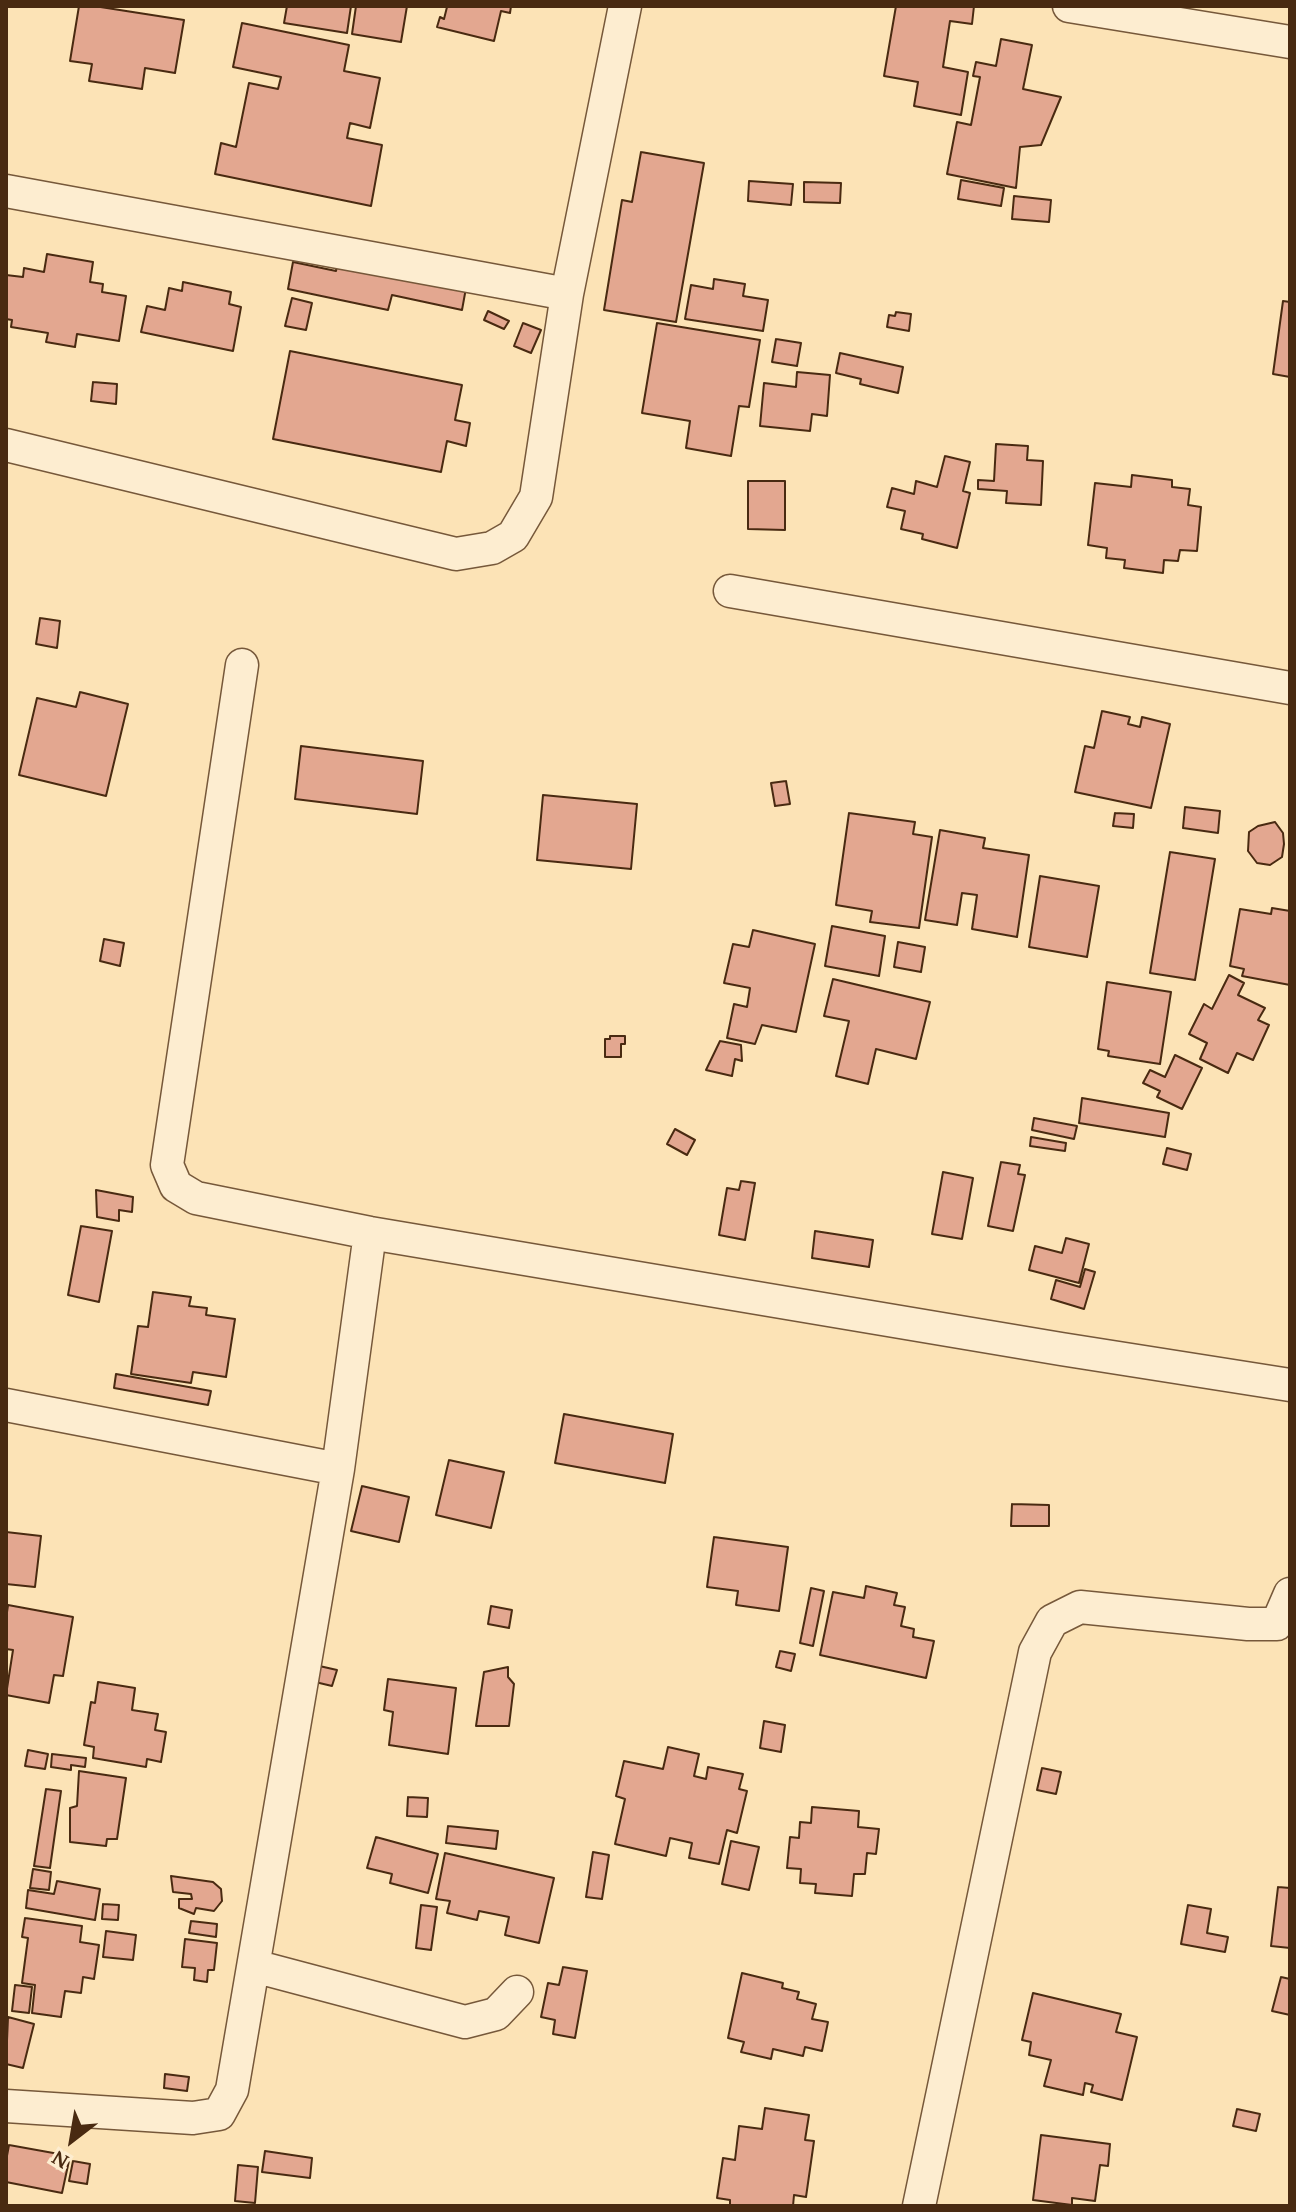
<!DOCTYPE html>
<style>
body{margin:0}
#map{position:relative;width:1296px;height:2212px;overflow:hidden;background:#fce3b6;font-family:"Gentium Book Plus",serif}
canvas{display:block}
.frame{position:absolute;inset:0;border:8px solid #492a11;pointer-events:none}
.north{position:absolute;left:32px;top:2100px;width:80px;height:80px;-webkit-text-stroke:6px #fdedd0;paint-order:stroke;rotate:211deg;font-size:22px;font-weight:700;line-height:32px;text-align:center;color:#492a11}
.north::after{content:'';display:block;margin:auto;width:28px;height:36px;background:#492a11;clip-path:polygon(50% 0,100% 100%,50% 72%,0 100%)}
</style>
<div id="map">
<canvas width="1296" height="2212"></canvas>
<div class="frame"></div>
<div class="north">N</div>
</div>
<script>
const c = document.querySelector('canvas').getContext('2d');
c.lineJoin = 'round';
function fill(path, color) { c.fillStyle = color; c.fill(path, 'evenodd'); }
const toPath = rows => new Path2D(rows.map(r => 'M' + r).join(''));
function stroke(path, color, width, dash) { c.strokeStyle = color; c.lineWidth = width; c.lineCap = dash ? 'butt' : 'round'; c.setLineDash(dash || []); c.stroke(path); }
const building = toPath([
 [79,6,94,6,184,20,175,73,145,68,142,89,89,81,92,64,70,61,79,6],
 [287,6,351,6,347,33,284,23,287,6],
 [356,6,407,6,401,42,352,34,356,6],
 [443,6,511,6,510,13,501,11,494,41,437,27,440,17,444,19,447,7,443,6],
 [896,6,974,6,972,24,950,21,943,67,968,72,961,115,914,106,918,82,884,76,896,6],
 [242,23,349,45,344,71,380,78,370,128,350,123,347,138,382,145,371,206,215,174,221,143,236,147,249,83,278,89,281,77,233,67,242,23],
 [1001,39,1032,45,1023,89,1061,97,1041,145,1020,147,1016,188,947,174,957,122,971,125,980,77,973,76,976,62,996,66,1001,39],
 [641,152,704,163,676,322,604,310,622,200,632,202,641,152],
 [961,180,1004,188,1001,206,958,199,961,180],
 [749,181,793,184,791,205,748,201,749,181],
 [804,182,841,183,840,203,804,202,804,182],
 [1014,196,1051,200,1049,222,1012,219,1014,196],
 [47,254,93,262,90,282,103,284,102,292,126,296,119,341,77,334,75,347,46,342,48,333,11,327,12,320,6,319,6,275,23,277,24,268,44,272,47,254],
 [338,261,466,288,462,310,392,295,388,310,288,289,293,262,336,271,338,261],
 [714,279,745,284,743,296,768,300,763,331,685,319,691,285,713,289,714,279],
 [183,282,231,292,229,304,241,307,233,351,141,332,147,306,165,310,169,288,182,291,183,282],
 [292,298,312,303,306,330,285,326,292,298],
 [1283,301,1290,302,1290,377,1273,374,1283,301],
 [488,311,509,321,504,329,484,320,488,311],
 [896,312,911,314,909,331,887,327,889,315,895,316,896,312],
 [523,323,541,330,531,353,514,346,523,323],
 [657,323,760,340,749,407,739,406,731,456,686,448,690,421,642,413,657,323],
 [776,339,801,343,797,366,772,362,776,339],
 [290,351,462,385,455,420,470,423,466,446,447,441,441,472,273,439,290,351],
 [840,353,903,367,898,393,860,384,861,379,836,373,840,353],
 [797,372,830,375,827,416,812,414,810,431,760,426,764,383,796,387,797,372],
 [93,382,117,384,116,404,91,401,93,382],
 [996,444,1028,446,1027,460,1043,461,1041,505,1006,503,1007,491,978,489,978,480,994,481,996,444],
 [945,456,970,462,963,491,970,493,957,548,922,539,923,534,901,529,905,511,887,507,892,488,914,494,916,481,937,487,945,456],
 [1132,475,1172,480,1172,487,1190,489,1188,505,1201,507,1197,551,1180,550,1178,561,1164,560,1163,573,1124,568,1125,560,1106,558,1107,548,1088,545,1095,483,1131,487,1132,475],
 [748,481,785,481,785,530,748,529,748,481],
 [40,618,60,621,57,648,36,644,40,618],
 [80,692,128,704,106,796,19,775,37,698,76,707,80,692],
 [1102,711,1130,717,1128,724,1140,727,1142,717,1170,724,1151,808,1075,792,1085,746,1094,748,1102,711],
 [301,746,423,761,417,814,295,799,301,746],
 [786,781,790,804,775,806,771,783,786,781],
 [543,795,637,804,631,869,537,860,543,795],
 [1185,807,1220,811,1218,833,1183,828,1185,807],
 [849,813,915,822,913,834,932,837,919,928,870,922,872,911,836,905,849,813],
 [1115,813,1134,814,1133,828,1113,826,1115,813],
 [1275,822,1283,833,1284,844,1282,857,1270,865,1257,863,1248,851,1249,832,1258,826,1275,822],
 [940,830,985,838,983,848,1029,855,1017,937,972,929,977,895,962,893,957,925,925,920,940,830],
 [1170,852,1215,859,1195,980,1150,973,1170,852],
 [1040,876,1099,886,1087,957,1029,947,1040,876],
 [1272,908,1290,911,1290,985,1242,976,1244,969,1230,966,1240,909,1271,914,1272,908],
 [832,926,885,936,879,976,825,966,832,926],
 [753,930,815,944,796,1032,762,1025,755,1044,727,1038,734,1004,747,1007,750,988,724,983,733,944,749,947,753,930],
 [104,939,124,943,120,966,100,961,104,939],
 [898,942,925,947,921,972,894,967,898,942],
 [1229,975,1244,983,1238,995,1265,1008,1258,1020,1269,1025,1253,1060,1237,1053,1228,1073,1200,1059,1207,1043,1189,1034,1204,1004,1212,1009,1229,975],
 [833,979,930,1002,916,1059,876,1049,868,1084,836,1076,849,1021,824,1016,833,979],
 [1107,982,1171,992,1160,1064,1108,1056,1109,1051,1098,1049,1107,982],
 [610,1036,625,1036,625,1044,621,1044,621,1057,605,1057,605,1039,610,1039,610,1036],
 [720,1041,741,1045,742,1061,735,1059,732,1076,706,1070,720,1041],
 [1175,1055,1202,1068,1182,1109,1157,1097,1160,1091,1143,1083,1150,1070,1165,1077,1175,1055],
 [1082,1098,1169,1113,1165,1137,1079,1123,1082,1098],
 [1034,1118,1077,1126,1074,1139,1032,1130,1034,1118],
 [675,1129,695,1140,687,1155,667,1144,675,1129],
 [1031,1137,1066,1143,1065,1151,1030,1146,1031,1137],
 [1167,1148,1191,1154,1187,1170,1163,1164,1167,1148],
 [1001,1162,1020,1165,1018,1174,1025,1175,1013,1231,988,1226,1001,1162],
 [943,1172,973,1178,962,1239,932,1234,943,1172],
 [741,1181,755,1183,745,1240,719,1235,727,1188,739,1190,741,1181],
 [96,1190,133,1197,132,1212,119,1210,119,1221,97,1217,96,1190],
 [81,1226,112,1231,99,1302,68,1295,81,1226],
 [815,1231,873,1240,869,1267,812,1258,815,1231],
 [1066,1238,1089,1244,1079,1283,1029,1270,1035,1246,1062,1253,1066,1238],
 [1085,1269,1095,1272,1084,1309,1051,1299,1056,1280,1080,1287,1085,1269],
 [153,1292,191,1297,189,1306,207,1308,206,1315,235,1319,226,1377,193,1372,191,1383,131,1374,138,1326,148,1327,153,1292],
 [116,1374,211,1391,208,1405,114,1388,116,1374],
 [564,1414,673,1434,665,1483,555,1463,564,1414],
 [449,1460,504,1472,491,1528,436,1515,449,1460],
 [362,1486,409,1497,399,1542,351,1531,362,1486],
 [1012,1504,1049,1505,1049,1526,1011,1526,1012,1504],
 [6,1532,41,1536,35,1587,6,1584,6,1532],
 [714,1537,788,1547,779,1611,736,1605,738,1591,707,1587,714,1537],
 [866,1586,897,1593,894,1605,905,1607,901,1626,914,1629,913,1637,934,1641,926,1678,820,1655,833,1592,864,1598,866,1586],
 [811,1588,824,1591,813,1646,800,1643,811,1588],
 [8,1605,73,1617,63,1676,54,1675,49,1703,6,1695,13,1650,6,1649,6,1619,8,1605],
 [491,1606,512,1610,509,1628,488,1624,491,1606],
 [780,1651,795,1654,791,1671,776,1667,780,1651],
 [315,1665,337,1670,332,1686,311,1681,315,1665],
 [508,1667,508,1677,514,1684,509,1726,476,1726,484,1672,508,1667],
 [388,1679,456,1688,448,1754,389,1745,393,1712,384,1710,388,1679],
 [98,1682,135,1688,132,1710,158,1714,155,1730,166,1732,161,1762,147,1759,146,1767,93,1758,94,1747,84,1745,91,1702,95,1703,98,1682],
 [764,1721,785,1725,781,1752,760,1748,764,1721],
 [668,1747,699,1754,694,1776,706,1779,708,1767,743,1774,739,1789,747,1791,737,1833,727,1830,719,1864,689,1858,692,1843,670,1838,666,1856,615,1844,625,1799,616,1796,624,1761,663,1769,668,1747],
 [28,1750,48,1754,45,1769,25,1766,28,1750],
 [52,1754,86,1758,85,1767,71,1765,71,1770,51,1767,52,1754],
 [1042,1768,1061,1772,1056,1794,1037,1790,1042,1768],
 [79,1771,126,1778,117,1839,107,1839,106,1846,70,1842,70,1808,77,1806,79,1771],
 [46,1789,61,1791,50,1868,34,1866,46,1789],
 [408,1797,428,1798,427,1817,407,1816,408,1797],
 [812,1807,859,1811,858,1827,879,1829,876,1854,867,1853,865,1874,854,1874,852,1896,815,1893,816,1884,800,1883,801,1869,787,1868,790,1837,799,1838,800,1822,811,1823,812,1807],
 [448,1826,498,1831,496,1849,446,1843,448,1826],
 [376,1837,438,1854,428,1893,390,1883,392,1874,367,1868,376,1837],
 [731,1841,759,1847,749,1890,722,1884,731,1841],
 [593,1852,609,1855,602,1899,586,1897,593,1852],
 [445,1853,554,1878,539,1943,505,1935,509,1917,479,1911,477,1920,447,1913,450,1901,436,1899,445,1853],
 [33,1869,51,1872,49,1890,30,1888,33,1869],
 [171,1876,213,1882,221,1889,222,1901,214,1911,196,1908,194,1914,179,1908,179,1899,192,1899,191,1894,173,1892,171,1876],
 [57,1881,100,1889,95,1920,26,1908,28,1890,54,1894,57,1881],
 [1278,1887,1290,1888,1290,1948,1271,1946,1278,1887],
 [103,1904,119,1905,118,1920,102,1919,103,1904],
 [421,1905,437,1907,431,1950,416,1948,421,1905],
 [1188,1905,1211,1909,1207,1933,1228,1937,1225,1952,1181,1944,1188,1905],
 [25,1918,82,1926,80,1942,99,1945,94,1979,83,1977,81,1993,65,1991,61,2017,32,2013,35,1985,22,1983,28,1938,22,1937,25,1918],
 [191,1921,217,1924,216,1937,189,1933,191,1921],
 [106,1931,136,1935,133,1960,103,1957,106,1931],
 [185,1939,217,1943,214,1970,208,1970,207,1982,194,1980,195,1968,182,1967,185,1939],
 [563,1967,587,1971,575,2038,553,2034,555,2020,541,2017,548,1983,559,1985,563,1967],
 [742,1973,783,1983,782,1988,799,1992,797,1999,816,2004,812,2019,828,2022,822,2051,805,2047,803,2056,773,2049,771,2059,741,2052,744,2042,728,2038,742,1973],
 [1281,1977,1290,1979,1290,2015,1272,2011,1281,1977],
 [15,1985,32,1987,29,2013,12,2011,15,1985],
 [1033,1993,1121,2014,1116,2032,1137,2037,1122,2100,1091,2092,1093,2085,1085,2083,1083,2095,1044,2086,1051,2060,1029,2055,1031,2042,1022,2040,1033,1993],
 [8,2017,34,2024,23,2068,6,2064,8,2017],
 [165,2074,189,2077,187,2091,164,2088,165,2074],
 [765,2108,809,2115,805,2140,814,2141,806,2197,794,2195,793,2206,730,2206,730,2200,717,2198,723,2158,735,2160,739,2126,762,2129,765,2108],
 [1237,2109,1260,2114,1256,2131,1233,2126,1237,2109],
 [1041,2135,1110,2144,1108,2166,1100,2165,1095,2201,1072,2198,1072,2205,1033,2200,1041,2135],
 [9,2145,70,2156,62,2193,6,2182,6,2161,9,2145],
 [265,2151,312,2158,310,2178,262,2172,265,2151],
 [73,2161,90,2164,87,2184,69,2181,73,2161],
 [238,2165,258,2167,255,2203,235,2201,238,2165]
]);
fill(building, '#e3a790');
stroke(building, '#492a11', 2);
const minor = toPath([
 [1069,6,1290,42],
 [6,191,567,294],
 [6,445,456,554,492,548,513,536,536,497,567,294,625,6],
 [730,591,1290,688],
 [242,665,167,1165,176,1186,196,1198,370,1233,1061,1349,1290,1385],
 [6,1405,338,1469],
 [254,1966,465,2022,496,2014,517,1992],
 [6,2106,193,2118,219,2114,232,2090,338,1469,370,1233],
 [919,2206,1035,1652,1052,1621,1080,1607,1248,1624,1277,1624,1290,1594]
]);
stroke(minor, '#76583a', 35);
stroke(minor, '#fdedd0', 32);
</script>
